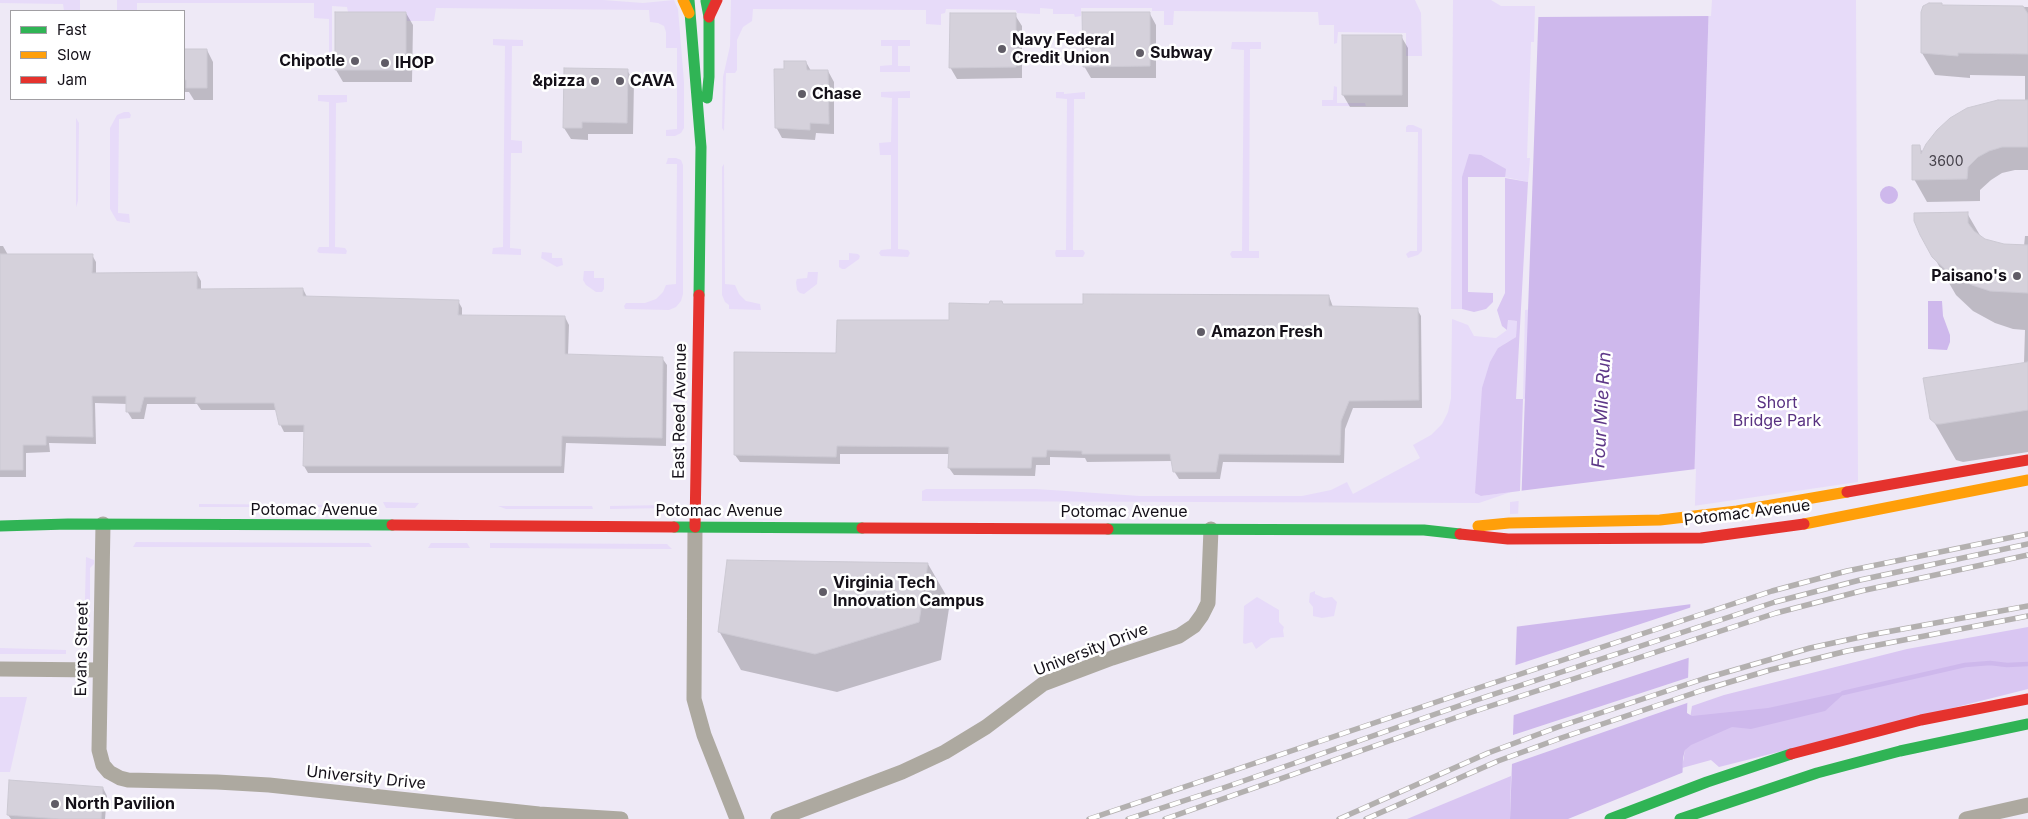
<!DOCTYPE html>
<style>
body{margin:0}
#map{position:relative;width:2028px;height:819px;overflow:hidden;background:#eee9f6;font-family:Inter,sans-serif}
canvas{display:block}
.legend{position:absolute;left:10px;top:10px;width:175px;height:90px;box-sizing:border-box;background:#fff;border:1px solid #a19fa3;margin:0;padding:6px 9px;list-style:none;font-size:15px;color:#141018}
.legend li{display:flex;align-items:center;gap:10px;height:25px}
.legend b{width:25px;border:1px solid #a19fa3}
</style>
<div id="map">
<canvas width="2028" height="819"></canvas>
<ul class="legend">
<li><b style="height:6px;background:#30b455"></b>Fast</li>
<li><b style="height:6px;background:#ff9f0a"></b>Slow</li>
<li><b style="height:6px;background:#e5322d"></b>Jam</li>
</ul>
</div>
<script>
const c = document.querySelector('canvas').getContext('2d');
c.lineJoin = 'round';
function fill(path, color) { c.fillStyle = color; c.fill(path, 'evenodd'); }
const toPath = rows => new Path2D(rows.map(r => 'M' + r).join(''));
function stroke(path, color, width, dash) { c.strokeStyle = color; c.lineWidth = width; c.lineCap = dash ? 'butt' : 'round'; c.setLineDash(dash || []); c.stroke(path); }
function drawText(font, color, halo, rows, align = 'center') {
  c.font = font + ' Inter,sans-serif'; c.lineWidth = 5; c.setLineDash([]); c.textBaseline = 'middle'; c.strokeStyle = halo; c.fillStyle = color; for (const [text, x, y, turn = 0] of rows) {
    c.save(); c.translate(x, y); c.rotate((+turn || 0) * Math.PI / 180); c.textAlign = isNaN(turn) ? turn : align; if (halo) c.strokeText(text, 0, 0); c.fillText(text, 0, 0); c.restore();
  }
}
fill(toPath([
 [0,0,80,0,80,11,64,11,63,4,0,3],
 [117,0,603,0,643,3,674,0,678,9,684,82,684,128,681,133,675,136,666,136,666,130,677,129,677,48,666,48,666,32,664,26,658,23,650,22,649,10,436,8,434,21,407,21,406,12,348,12,347,7,332,6,332,69,329,69,329,19,314,18,314,3,137,3,137,11,117,11],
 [731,0,1415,0,1421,13,1422,56,1406,56,1406,33,1338,32,1337,43,1334,44,1334,25,1319,25,1318,12,1174,11,1173,25,1164,25,1164,11,1152,11,1152,8,1081,8,1081,16,1075,17,1074,14,1053,14,1053,9,1040,8,1040,14,1017,13,1016,10,946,9,945,13,941,14,941,25,926,24,926,10,753,9,752,21,743,27,737,40,737,70,735,73,726,73,724,131,722,128,723,77,730,46],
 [1453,0,1491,0,1501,6,1535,6,1534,42,1531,42,1527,158,1530,158,1528,182,1505,177,1462,177,1462,309,1451,309],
 [1709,0,1856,0,1858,482,1693,506,1510,514,1510,502,1694,480,1697,379,1523,399,1525,310,1700,288],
 [493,39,523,40,523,46,512,46,511,140,522,141,522,153,511,153,510,248,521,249,521,255,492,254,493,248,503,247,505,46,493,45],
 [881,40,910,40,910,46,898,46,898,66,910,66,910,72,880,72,880,66,892,65,892,46,881,46],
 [1232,42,1261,42,1261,49,1250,49,1249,251,1259,251,1259,258,1232,258,1230,254,1232,251,1242,251,1244,50,1231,49],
 [1334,86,1337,87,1337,103,1365,103,1366,106,1322,106,1322,100,1333,100],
 [910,91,910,98,898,98,898,249,908,250,910,253,908,257,881,256,879,253,881,250,891,249,891,155,880,155,879,143,891,142,892,98,881,97,881,92],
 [1056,92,1064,92,1064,94,1085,92,1085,99,1074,99,1074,102,1073,250,1083,250,1085,253,1083,257,1056,257,1055,253,1056,250,1066,250,1067,99,1056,98],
 [318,95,347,95,347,102,336,103,335,247,345,248,347,251,346,254,319,253,317,251,319,247,329,247,329,102,318,101],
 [124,112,129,112,131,115,130,118,119,119,118,213,129,214,130,223,117,221,110,209,110,128,117,115],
 [76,118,79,123,78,201,76,207],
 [1408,125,1413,125,1422,129,1422,251,1418,255,1408,258,1406,254,1410,251,1417,251,1418,132,1406,132,1406,127],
 [668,158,676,158,681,160,683,165,683,294,681,301,676,307,669,310,625,309,624,306,626,303,645,303,656,299,663,292,666,285,676,284,677,164,666,164],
 [724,164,725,284,735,285,739,294,746,301,760,304,761,310,729,309,729,305,725,302,722,295,722,167],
 [542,252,552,253,552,258,562,258,563,265,557,267,541,258],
 [849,253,858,254,860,256,859,259,845,269,842,269,839,267,839,260,849,260],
 [584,271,594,271,594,278,604,278,604,289,602,292,596,292,586,285,583,280],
 [808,272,818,272,817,284,804,294,800,293,797,290,796,282,797,279,807,278],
 [1452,319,1468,325,1474,336,1496,338,1507,330,1508,320,1517,321,1516,337,1498,348,1481,496,1511,492,1479,503,922,501,922,491,926,489,1036,489,1140,496,1302,496,1331,490,1347,482,1353,494,1420,458,1413,445,1431,435,1442,424,1448,412,1451,398],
 [383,502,419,503,415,508,386,508],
 [199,504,342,505,369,504,368,507,199,507],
 [668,505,669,508,610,509,610,506],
 [498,506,592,506,593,509,506,509],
 [136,542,369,543,372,547,133,547],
 [431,543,467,543,470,548,428,548],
 [490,543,667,544,672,549,490,548],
 [86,557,94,560,94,564,90,568,90,641,84,641],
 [1315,591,1315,594,1324,598,1332,597,1337,602,1334,616,1322,618,1313,616,1313,607,1309,602,1310,593],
 [1257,597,1279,610,1279,622,1284,627,1283,630,1284,637,1271,638,1256,649,1252,642,1245,644,1243,643,1244,606],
 [0,648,66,650,66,654,0,654],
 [0,697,27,697,10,772,0,772]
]), '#e7dbf9');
fill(toPath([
 [1469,154,1481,155,1506,169,1505,178,1528,182,1516,399,1523,399,1520,491,1481,496,1475,493,1482,388,1490,362,1498,348,1516,337,1517,321,1508,320,1507,330,1502,326,1497,310,1505,293,1505,177,1468,177,1468,292,1493,293,1493,302,1486,309,1474,312,1462,309,1462,177],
 [2028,627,2028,689,1719,767,1711,760,1682,768,1692,706,1724,695,1907,649],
 [1511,776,1510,819,1407,819]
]), '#d9c6f2');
fill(toPath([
 [1539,0,1709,0,1687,713,1692,716,1768,708,1847,691,1825,711,1751,729,1732,727,1691,745,1685,750,1683,758,1681,819,1510,819],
 '1880 195a9 9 0 1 1 18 0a9 9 0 1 1-18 0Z',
 [1928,301,1942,301,1943,316,1950,335,1950,342,1947,350,1928,349]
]), '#ceb8ec');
fill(toPath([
 [1536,0,1712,0,1711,16,1536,17],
 [1696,469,1692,604,1514,627,1519,491],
 [1692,607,1691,657,1511,716,1513,666],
 [1690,677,1690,702,1509,765,1510,736],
 [1684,772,1683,819,1568,819]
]), '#eee9f6');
fill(toPath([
 [1942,6,2028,7,2028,170,2015,170,2002,173,1991,180,1980,190,1980,201,1927,202,1914,179,1919,146,1923,153,2025,101,2025,76,1970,75,1970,78,1935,75,1922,53],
 [406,13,413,25,412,82,343,82,336,70],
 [1150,14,1156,25,1156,78,1091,78,1084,66],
 [1015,15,1022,26,1022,78,957,79,950,67],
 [1343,36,1401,36,1408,48,1408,107,1350,107,1343,95],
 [184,50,207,50,213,62,213,100,194,100,189,92,184,92],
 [806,62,811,71,828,71,834,82,834,134,816,133,815,140,782,138,776,127,785,70],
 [627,70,634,82,633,134,588,134,588,140,571,139,564,128],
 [1967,213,1981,237,1992,243,2024,246,2025,236,2028,236,2028,452,1963,462,1956,460,1930,415,2024,363,2025,330,2013,329,1995,323,1973,311,1956,295,1921,235],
 [0,246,3,246,8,255,92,255,96,262,96,274,197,274,201,281,201,290,303,289,307,297,458,301,462,308,462,316,565,317,569,325,568,355,662,358,667,365,666,446,566,443,564,473,308,473,304,466,305,432,284,432,280,424,277,410,201,410,197,404,147,404,144,419,132,419,127,411,127,404,95,403,96,444,49,443,50,452,26,453,26,477,0,477],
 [1329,296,1333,307,1417,309,1421,316,1422,408,1353,408,1345,429,1344,463,1223,462,1220,479,1179,479,1174,471,1172,461,1087,462,1085,458,1050,457,1050,465,1036,465,1035,476,954,475,949,468,950,454,840,454,840,464,740,462,735,455,837,354,1004,306,1084,305],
 [928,564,950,602,941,660,837,692,741,670,719,631],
 [103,788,107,796,105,819,11,819,8,815]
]), '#0003');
stroke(toPath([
 [1843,693,1965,665,1990,663,2007,665,2028,664]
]), '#ceb8ec', 4.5);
const building = toPath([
 [1929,3,1942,3,1942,5,2023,6,2028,14,2028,54,1958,53,1958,56,1921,53,1921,12,1923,6,1929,3],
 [335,12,406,12,406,70,335,70,335,12],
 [1082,12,1150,12,1150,66,1083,67,1082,12],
 [950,13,1016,13,1016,67,949,68,950,13],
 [1342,35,1402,35,1402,95,1342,95,1342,35],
 [184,49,207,49,207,88,186,88,186,80,184,80,184,49],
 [784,61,806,61,807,70,828,70,829,124,810,123,810,130,775,128,774,69,784,69,784,61],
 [564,68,628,69,627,123,582,122,582,128,563,128,564,68],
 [1998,100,2028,100,2028,147,2002,147,1989,151,1978,157,1968,167,1967,179,1912,180,1912,145,1920,145,1921,154,1926,144,1937,130,1950,118,1967,108,1998,100],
 [1968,212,1968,223,1974,231,1985,239,2004,244,2028,245,2028,293,1990,291,1972,285,1949,273,1932,257,1920,235,1914,221,1914,213,1968,212],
 [0,254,93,254,92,273,197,272,197,289,303,288,303,296,459,300,458,315,565,316,565,354,663,357,662,438,562,436,561,466,303,466,304,425,279,425,274,403,195,403,196,397,144,397,140,412,126,412,126,396,92,396,93,437,46,436,46,445,23,445,23,470,0,470,0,254],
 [1083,294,1329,295,1329,306,1418,308,1419,400,1349,401,1341,421,1340,455,1219,454,1216,472,1173,472,1170,454,1082,454,1082,451,1047,450,1046,457,1032,457,1031,468,948,468,949,447,837,446,836,457,734,455,734,352,836,353,837,320,949,320,949,303,989,304,990,301,1002,301,1003,304,1083,304,1083,294],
 [2028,362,2028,410,1940,424,1936,424,1930,419,1923,378,2028,362],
 [727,560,928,563,919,622,815,654,718,632,727,560],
 [9,780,103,787,101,819,60,819,7,815,9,780]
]);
fill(building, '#d5d1db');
stroke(building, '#ccc9d3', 1);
stroke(toPath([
 [103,524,99,750,103,765,109,772,120,778,128,780,217,782,269,785,539,814,621,819],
 [695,527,694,699,704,735,737,819],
 [0,669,99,670],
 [778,819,902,772,945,752,986,727,1043,684,1112,658,1179,636,1194,626,1202,615,1208,603,1211,529],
 [1966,819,2028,805]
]), '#ada9a0', 15);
stroke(toPath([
 [689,0,701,147,699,295],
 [706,1,709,17,709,77,707,98],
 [0,526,68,524,392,525],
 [674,527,862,528],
 [1108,529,1424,530,1460,534],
 [1610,819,1707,782,1791,754],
 [1680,819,1817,773,1900,751,2028,724]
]), '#30b455', 11);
stroke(toPath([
 [683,0,689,13],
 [1804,524,2028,480],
 [1478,526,1509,523,1660,520,1737,511,1847,492]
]), '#ff9f0a', 11);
stroke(toPath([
 [709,17,717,0],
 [1847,492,2028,460],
 [392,525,674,527],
 [695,527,699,295],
 [862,528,1108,529],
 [1460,534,1508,539,1701,538,1804,524],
 [1791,754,1921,720,2028,699]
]), '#e5322d', 11);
const rail = toPath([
 [1089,819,1472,690,1772,591,1847,571,2028,534],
 [1128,819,1226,787,1473,701,1775,602,1860,580,2028,544],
 [1165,819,1472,712,1776,613,1861,591,2028,555],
 [1339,819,1488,753,1558,727,1703,679,1810,648,1870,635,2028,606],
 [1366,819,1498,761,1561,738,1703,690,1770,670,1847,651,2028,616]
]);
stroke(rail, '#b3b0af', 5.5);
stroke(rail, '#fff', 4, [11]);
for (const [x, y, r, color] of [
 [1002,49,5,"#605c66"],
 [1140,53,5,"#605c66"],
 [355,61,5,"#605c66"],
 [385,63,5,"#605c66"],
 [595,81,5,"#605c66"],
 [620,81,5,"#605c66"],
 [802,94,5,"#605c66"],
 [2017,276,5,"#605c66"],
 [1201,332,5,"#605c66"],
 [823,592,5,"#605c66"],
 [55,804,5,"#605c66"]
]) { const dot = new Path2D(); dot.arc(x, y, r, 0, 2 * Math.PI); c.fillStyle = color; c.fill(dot); stroke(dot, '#fff', 2); }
drawText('14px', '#45414a', null, [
 ["3600",1946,162]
]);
drawText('bold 16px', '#141018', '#fff', [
 ["Navy Federal",1012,40],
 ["Credit Union",1012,58],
 ["Subway",1150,53],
 ["Chipotle",345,61,"right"],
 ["IHOP",395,63],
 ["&pizza",585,81,"right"],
 ["CAVA",630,81],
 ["Chase",812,94],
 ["Paisano's",2007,276,"right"],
 ["Amazon Fresh",1211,332],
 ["Virginia Tech",833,583],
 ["Innovation Campus",833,601],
 ["North Pavilion",65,804]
], 'left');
drawText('16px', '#583181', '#fff', [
 ["Short",1777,403],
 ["Bridge Park",1777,421]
]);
drawText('16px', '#141018', '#fff', [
 ["East Reed Avenue",680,411,-89],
 ["Potomac Avenue",314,510],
 ["Potomac Avenue",719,511],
 ["Potomac Avenue",1124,512],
 ["Potomac Avenue",1747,513,-7],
 ["Evans Street",82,649,-89],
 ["University Drive",1091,650,-21],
 ["University Drive",366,778,6]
]);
drawText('italic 18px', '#5e3888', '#fff', [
 ["Four Mile Run",1602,410,-87]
]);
</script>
